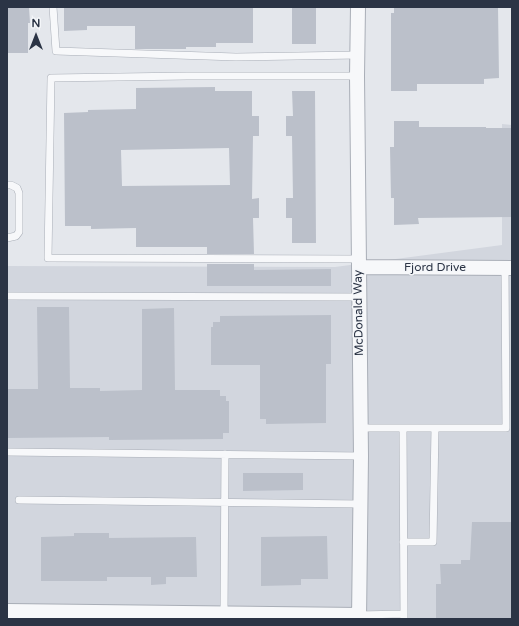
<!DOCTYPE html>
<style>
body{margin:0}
#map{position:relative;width:519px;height:626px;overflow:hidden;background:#e4e7ec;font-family:"Varela Round",sans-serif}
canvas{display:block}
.frame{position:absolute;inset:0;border:8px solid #2b3445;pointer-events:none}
.north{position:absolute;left:16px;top:16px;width:40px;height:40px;-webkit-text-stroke:3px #f4f6f9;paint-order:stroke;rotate:0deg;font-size:11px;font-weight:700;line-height:16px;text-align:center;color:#2b3445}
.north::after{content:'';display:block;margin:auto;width:14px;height:18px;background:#2b3445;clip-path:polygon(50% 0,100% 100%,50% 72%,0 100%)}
</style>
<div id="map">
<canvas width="519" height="626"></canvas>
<div class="frame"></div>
<div class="north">N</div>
</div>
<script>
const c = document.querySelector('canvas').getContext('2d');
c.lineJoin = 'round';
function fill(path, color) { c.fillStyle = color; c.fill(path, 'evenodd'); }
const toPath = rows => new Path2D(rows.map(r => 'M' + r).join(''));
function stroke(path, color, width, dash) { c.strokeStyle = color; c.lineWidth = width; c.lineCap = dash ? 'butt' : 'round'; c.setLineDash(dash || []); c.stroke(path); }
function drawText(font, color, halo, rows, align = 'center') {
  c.font = font + ' "Varela Round",sans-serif'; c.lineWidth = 3; c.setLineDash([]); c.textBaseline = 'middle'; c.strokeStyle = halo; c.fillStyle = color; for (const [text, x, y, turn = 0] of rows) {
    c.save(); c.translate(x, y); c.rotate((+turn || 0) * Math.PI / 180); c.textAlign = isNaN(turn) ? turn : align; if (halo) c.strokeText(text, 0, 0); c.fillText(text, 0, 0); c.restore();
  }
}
fill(toPath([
 [502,124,512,125,512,619,7,619,7,266,335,267,502,245]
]), '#d2d6de');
fill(toPath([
 [7,7,29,7,30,23,28,23,28,53,7,53],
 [64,7,253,7,253,43,216,43,216,47,186,47,186,49,135,49,135,26,87,26,87,30,64,31],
 [292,7,316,7,316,44,292,44],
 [394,7,498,7,499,78,484,79,484,84,417,84,417,91,391,91,391,13,394,13],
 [215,87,215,91,252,91,252,116,259,116,259,136,253,136,252,199,259,198,259,218,253,218,254,254,207,254,207,247,136,247,136,228,91,229,91,226,65,226,64,113,88,112,88,110,136,109,136,88],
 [229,148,230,185,122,186,121,150],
 [292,91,315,91,316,243,292,243,292,218,286,218,286,198,293,198,292,136,286,136,286,116,293,116],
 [394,121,419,121,419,127,486,127,486,128,512,128,512,217,418,218,419,224,394,225,394,198,391,198,390,147,394,147],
 [207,264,254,264,254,270,331,269,331,286,207,286],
 [37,307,69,307,70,388,100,388,100,391,142,390,142,309,174,308,175,390,220,390,220,396,226,396,226,401,229,401,229,433,223,433,223,439,109,440,109,437,7,438,7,389,38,389],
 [331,315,331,364,326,364,326,423,266,424,266,419,260,419,260,365,211,365,211,327,213,327,213,322,220,322,220,316],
 [243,473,303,473,303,490,243,491],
 [472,522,512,522,512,619,436,619,436,584,441,584,440,564,461,564,461,560,470,560],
 [74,533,109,533,109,538,196,537,197,577,166,577,166,584,151,585,151,577,107,577,107,581,41,581,41,537,74,536],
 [327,536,328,579,301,579,301,585,261,586,261,537]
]), '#bbc0ca');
const lane = toPath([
 [53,7,56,51,236,57,358,55],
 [357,76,187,76,51,78,48,258,359,259],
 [7,185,11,185,17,188,19,193,19,232,16,236,7,238],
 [7,296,359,297],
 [360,428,506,428,505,268],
 [403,428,404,619],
 [7,452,361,456],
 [19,500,360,504],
 [403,542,433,542,435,428],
 [224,613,225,454],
 [359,615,404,614]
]);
const street = toPath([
 [358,7,357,76,361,456,359,619],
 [359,267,512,268],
 [7,611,359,615]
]);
stroke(lane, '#a9aeb7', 8);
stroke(street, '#a9aeb7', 16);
stroke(lane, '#f7f8fa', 7);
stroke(street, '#f7f8fa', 14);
drawText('12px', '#2b3445', '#f4f6f9', [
 ["Fjord Drive",435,268],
 ["McDonald Way",359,313,-91]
]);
</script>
